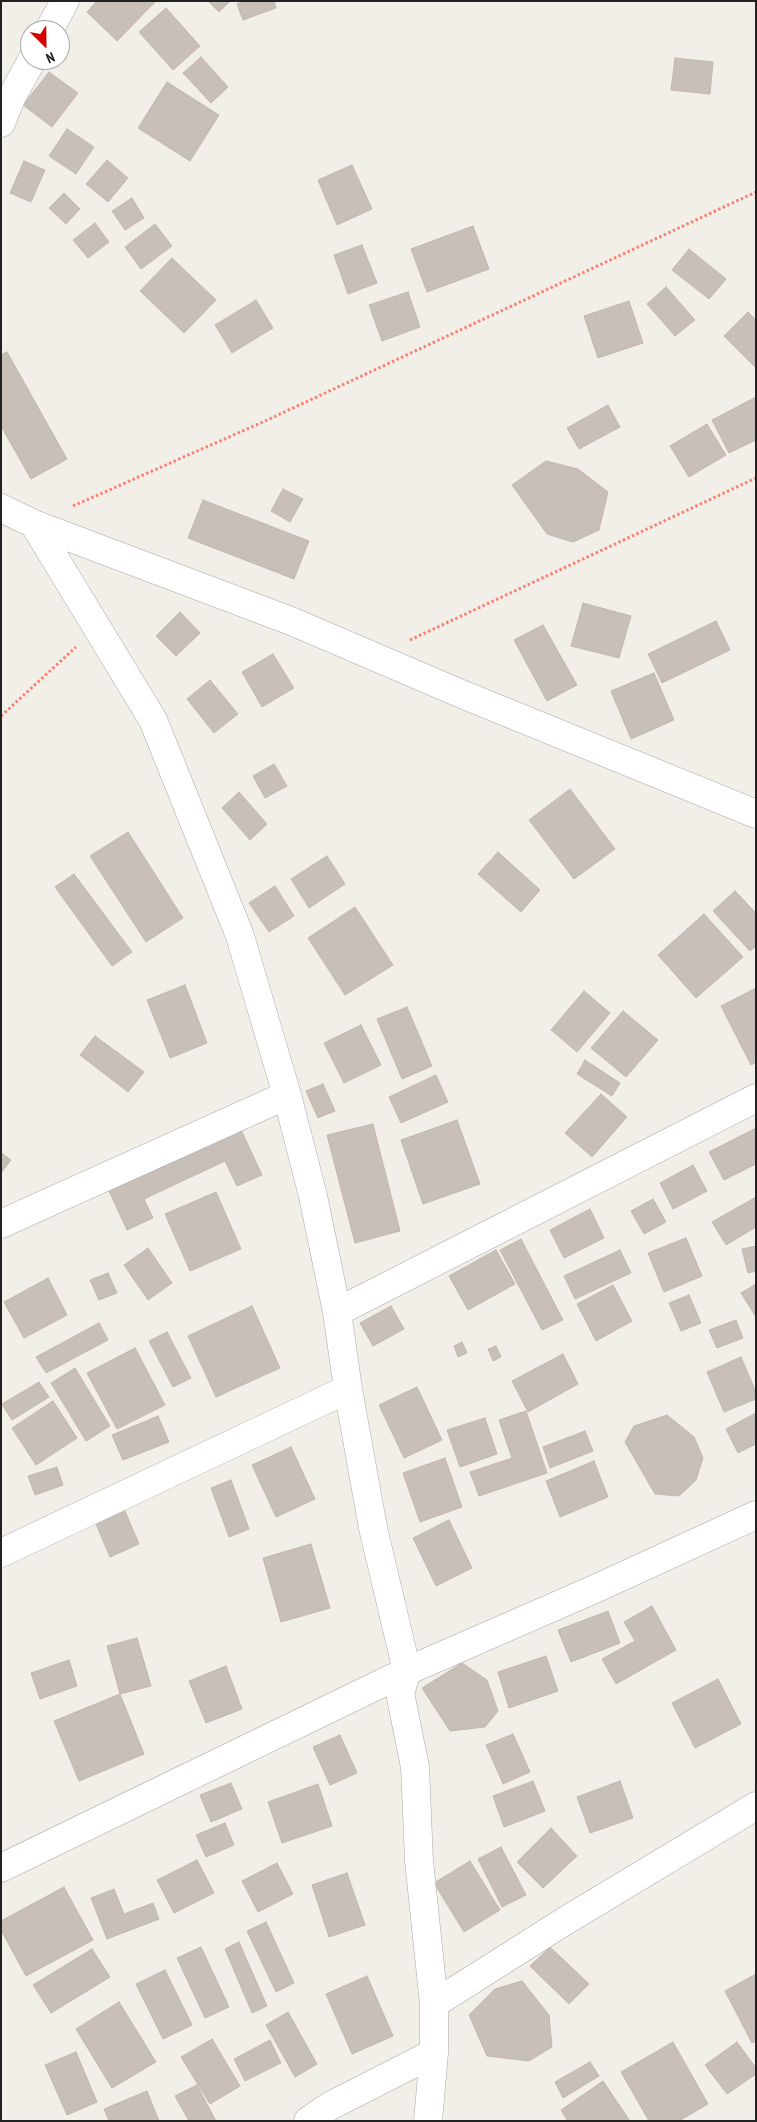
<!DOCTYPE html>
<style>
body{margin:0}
#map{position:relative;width:757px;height:2122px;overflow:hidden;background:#f2efe9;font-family:"PT Sans Narrow",sans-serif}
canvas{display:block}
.frame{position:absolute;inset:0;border:2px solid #222;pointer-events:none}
.north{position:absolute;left:20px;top:20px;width:50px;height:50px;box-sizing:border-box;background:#fff;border:1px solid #a7a7a7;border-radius:50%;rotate:157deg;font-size:14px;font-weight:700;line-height:20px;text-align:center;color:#222}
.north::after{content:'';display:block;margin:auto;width:18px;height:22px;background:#d40000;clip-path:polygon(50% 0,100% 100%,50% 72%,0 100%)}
</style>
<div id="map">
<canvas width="757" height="2122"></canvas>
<div class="frame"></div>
<div class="north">N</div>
</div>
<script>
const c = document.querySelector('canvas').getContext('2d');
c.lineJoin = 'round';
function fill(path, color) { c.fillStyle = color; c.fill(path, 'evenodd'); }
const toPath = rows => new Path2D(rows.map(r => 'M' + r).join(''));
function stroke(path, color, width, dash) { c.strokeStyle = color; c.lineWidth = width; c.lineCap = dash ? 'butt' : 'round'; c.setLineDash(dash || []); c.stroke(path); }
const building = toPath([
 [97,1,156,1,117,41,87,12,97,1],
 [208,1,230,1,219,12,208,1],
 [245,1,274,1,276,8,243,20,237,4,245,1],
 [166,8,200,46,173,70,139,32,166,8],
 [201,57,228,87,211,103,183,73,201,57],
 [675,58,713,62,710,94,671,90,675,58],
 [49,72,78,93,52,127,23,105,49,72],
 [167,82,219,115,190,161,138,128,167,82],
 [67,129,94,147,76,174,49,156,67,129],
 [107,160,128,178,108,202,86,184,107,160],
 [24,161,45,170,31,202,10,193,24,161],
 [352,165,372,209,337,225,318,180,352,165],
 [64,193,80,209,66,224,49,208,64,193],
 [132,198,144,218,125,230,112,211,132,198],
 [95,223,109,242,88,258,73,240,95,223],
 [155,224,172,246,141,269,125,247,155,224],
 [473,226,489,269,427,292,411,249,473,226],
 [362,245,377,283,348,294,334,255,362,245],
 [689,249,726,279,709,299,672,270,689,249],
 [172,258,216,300,184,333,140,291,172,258],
 [666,287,695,320,675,336,647,304,666,287],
 [408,292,420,327,382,341,369,305,408,292],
 [256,300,273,328,232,353,215,325,256,300],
 [629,301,643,343,598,358,584,316,629,301],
 [748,312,756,320,756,368,724,336,748,312],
 [7,352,67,459,31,479,1,426,1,355,7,352],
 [756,397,756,440,729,453,712,420,756,397],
 [608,405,620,427,579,449,567,428,608,405],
 [707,424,726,455,689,477,670,446,707,424],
 [546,461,578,469,608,492,599,530,573,542,547,534,512,485,546,461],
 [283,489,303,499,290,522,271,511,283,489],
 [203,500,309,541,294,579,188,538,203,500],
 [583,603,631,616,619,658,571,646,583,603],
 [180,612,200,633,176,656,156,636,180,612],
 [716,621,730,650,662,683,648,654,716,621],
 [543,625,577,685,547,701,514,640,543,625],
 [273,654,294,688,262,707,242,672,273,654],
 [654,673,674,720,631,739,611,691,654,673],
 [210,680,238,714,214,733,187,699,210,680],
 [274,764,287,786,265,798,253,776,274,764],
 [570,789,615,849,574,879,529,820,570,789],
 [239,792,267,824,250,840,222,808,239,792],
 [128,832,183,918,146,942,90,856,128,832],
 [498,852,540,890,521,912,478,874,498,852],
 [327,856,345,884,309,908,291,879,327,856],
 [74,874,132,952,112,966,55,887,74,874],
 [275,886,294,916,269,932,249,903,275,886],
 [735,891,756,913,756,946,750,951,713,911,735,891],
 [355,907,393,965,345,995,308,938,355,907],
 [704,914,743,957,696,998,658,955,704,914],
 [185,985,207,1043,170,1058,147,1000,185,985],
 [756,988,756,1062,751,1065,721,1006,756,988],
 [584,991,610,1013,577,1052,551,1030,584,991],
 [407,1007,432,1066,402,1079,377,1019,407,1007],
 [623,1011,658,1040,626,1077,591,1048,623,1011],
 [361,1025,381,1065,344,1083,324,1043,361,1025],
 [95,1036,144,1072,128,1092,80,1055,95,1036],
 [585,1060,620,1083,612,1096,577,1074,585,1060],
 [436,1075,448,1102,401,1123,389,1097,436,1075],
 [323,1084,335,1111,318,1118,306,1091,323,1084],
 [601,1094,627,1117,592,1157,565,1133,601,1094],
 [236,1119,262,1175,237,1186,225,1161,144,1199,153,1218,127,1230,105,1182,236,1119],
 [457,1120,480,1184,423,1204,401,1140,457,1120],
 [373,1124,400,1231,355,1243,327,1135,373,1124],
 [756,1128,756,1164,724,1180,709,1152,756,1128],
 [1,1153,11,1160,1,1173,1,1153],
 [693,1165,707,1191,673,1209,660,1183,693,1165],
 [216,1192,241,1249,190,1271,165,1214,216,1192],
 [756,1197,756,1227,726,1245,712,1222,756,1197],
 [653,1199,666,1222,644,1234,631,1211,653,1199],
 [590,1209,604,1238,564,1258,550,1230,590,1209],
 [686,1238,702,1276,664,1292,648,1253,686,1238],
 [521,1239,563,1320,542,1330,500,1250,521,1239],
 [756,1246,756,1271,748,1273,742,1249,756,1246],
 [148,1248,172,1283,148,1300,124,1265,148,1248],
 [496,1250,515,1284,468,1310,449,1276,496,1250],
 [620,1250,631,1273,575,1299,564,1276,620,1250],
 [108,1273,117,1293,99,1300,90,1280,108,1273],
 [48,1278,67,1315,24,1338,4,1302,48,1278],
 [756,1284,756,1317,741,1293,756,1284],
 [613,1285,632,1321,596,1341,577,1304,613,1285],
 [689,1295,701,1323,681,1331,669,1303,689,1295],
 [252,1306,280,1368,216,1397,188,1336,252,1306],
 [391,1306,404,1329,373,1346,360,1323,391,1306],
 [736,1320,743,1338,717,1348,709,1330,736,1320],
 [99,1323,108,1340,46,1373,36,1357,99,1323],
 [167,1332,191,1378,173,1387,149,1341,167,1332],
 [462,1342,467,1353,458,1357,454,1346,462,1342],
 [496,1346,501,1357,493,1361,488,1349,496,1346],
 [135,1348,165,1405,117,1429,87,1373,135,1348],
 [563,1354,578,1384,528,1412,512,1381,563,1354],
 [741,1357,756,1392,756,1399,724,1412,707,1372,741,1357],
 [75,1368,110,1426,86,1441,51,1383,75,1368],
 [39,1382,49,1397,12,1420,2,1404,39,1382],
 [417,1387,442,1440,404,1458,379,1405,417,1387],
 [53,1401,77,1438,36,1465,12,1428,53,1401],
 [526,1411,547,1473,479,1496,470,1472,512,1458,499,1420,526,1411],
 [756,1413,756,1444,738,1453,726,1429,756,1413],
 [667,1415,694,1437,703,1458,696,1480,679,1496,655,1494,625,1442,634,1426,667,1415],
 [158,1416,169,1442,123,1460,112,1435,158,1416],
 [485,1418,497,1454,460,1467,447,1430,485,1418],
 [585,1431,593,1451,550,1468,543,1447,585,1431],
 [291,1447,315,1499,276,1517,252,1465,291,1447],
 [445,1458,462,1507,420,1522,403,1473,445,1458],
 [594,1461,608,1497,560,1517,546,1481,594,1461],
 [57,1467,63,1485,35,1495,28,1476,57,1467],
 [231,1480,249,1529,229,1537,211,1488,231,1480],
 [125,1511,139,1544,110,1557,96,1524,125,1511],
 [449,1520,472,1568,436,1586,413,1538,449,1520],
 [311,1544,330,1608,281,1622,263,1558,311,1544],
 [652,1606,676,1650,616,1684,602,1659,635,1641,624,1622,652,1606],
 [608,1611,620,1643,571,1662,558,1630,608,1611],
 [137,1638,151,1686,120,1694,107,1646,137,1638],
 [546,1656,558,1691,509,1708,498,1672,546,1656],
 [69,1660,77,1686,40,1699,31,1673,69,1660],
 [462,1663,487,1680,498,1711,485,1727,450,1731,422,1688,462,1663],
 [226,1666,242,1709,206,1723,189,1681,226,1666],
 [718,1679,741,1724,695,1748,672,1703,718,1679],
 [120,1694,144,1754,79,1781,54,1721,120,1694],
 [513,1734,530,1772,503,1784,486,1745,513,1734],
 [340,1735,357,1773,330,1785,313,1747,340,1735],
 [533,1781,545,1811,504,1827,493,1796,533,1781],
 [620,1781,633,1818,590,1833,577,1797,620,1781],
 [231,1783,242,1809,211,1822,200,1795,231,1783],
 [318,1784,332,1826,282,1843,268,1802,318,1784],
 [225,1823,234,1845,206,1857,196,1835,225,1823],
 [551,1828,577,1856,543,1888,517,1862,551,1828],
 [501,1847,526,1895,502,1907,478,1859,501,1847],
 [197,1860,214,1893,174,1913,157,1880,197,1860],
 [470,1861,500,1910,464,1932,434,1883,470,1861],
 [277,1863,293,1894,258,1912,242,1881,277,1863],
 [347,1873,365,1925,329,1937,312,1885,347,1873],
 [64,1887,93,1940,26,1976,1,1930,1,1921,64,1887],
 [114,1889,124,1914,153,1903,159,1919,107,1939,91,1898,114,1889],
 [266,1922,294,1983,276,1992,247,1931,266,1922],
 [239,1942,267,2006,252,2013,225,1949,239,1942],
 [201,1947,229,2007,205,2018,177,1958,201,1947],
 [550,1947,589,1984,569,2004,530,1966,550,1947],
 [92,1949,110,1977,51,2013,33,1985,92,1949],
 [165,1970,192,2025,163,2039,136,1984,165,1970],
 [756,1974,756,2041,752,2043,725,1991,756,1974],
 [367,1976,393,2036,352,2054,326,1994,367,1976],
 [522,1981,549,2015,552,2047,529,2061,487,2056,469,2015,495,1989,522,1981],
 [119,2002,156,2062,112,2088,76,2029,119,2002],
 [288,2012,317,2064,295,2077,266,2025,288,2012],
 [212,2039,240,2086,210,2104,181,2057,212,2039],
 [270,2040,281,2063,245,2081,234,2059,270,2040],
 [673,2042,708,2104,679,2121,649,2121,621,2072,673,2042],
 [737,2042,756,2068,756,2074,727,2094,705,2065,737,2042],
 [76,2052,97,2102,67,2115,45,2065,76,2052],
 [590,2062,599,2076,563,2098,555,2082,590,2062],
 [603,2081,630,2121,568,2121,561,2110,603,2081],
 [197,2085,216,2121,189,2121,175,2096,197,2085],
 [147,2091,159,2121,109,2121,104,2109,147,2091]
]);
fill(building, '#c7bfb8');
stroke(building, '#c4b6ab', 1);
const minor = toPath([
 [49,30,65,1],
 [1,123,11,98,32,60],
 [1,508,34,524,291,621,464,695,756,814],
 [34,524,153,720,240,936,287,1095,313,1196,337,1312,348,1389,373,1528,407,1671,400,1693,415,1767,419,1861,434,2004,434,2053,428,2121],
 [1,1224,287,1095],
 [337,1312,756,1098],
 [1,1553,348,1389],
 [1,1868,407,1671,597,1588,756,1515],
 [434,2004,565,1921,756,1806],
 [308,2121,330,2106,434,2053]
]);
stroke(minor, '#a9a9a9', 29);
stroke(toPath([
 [73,506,263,422,756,192],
 [410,640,756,478],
 [1,716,76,647]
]), '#fa8072', 3, [2.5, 2.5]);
stroke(minor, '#fff', 28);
</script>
